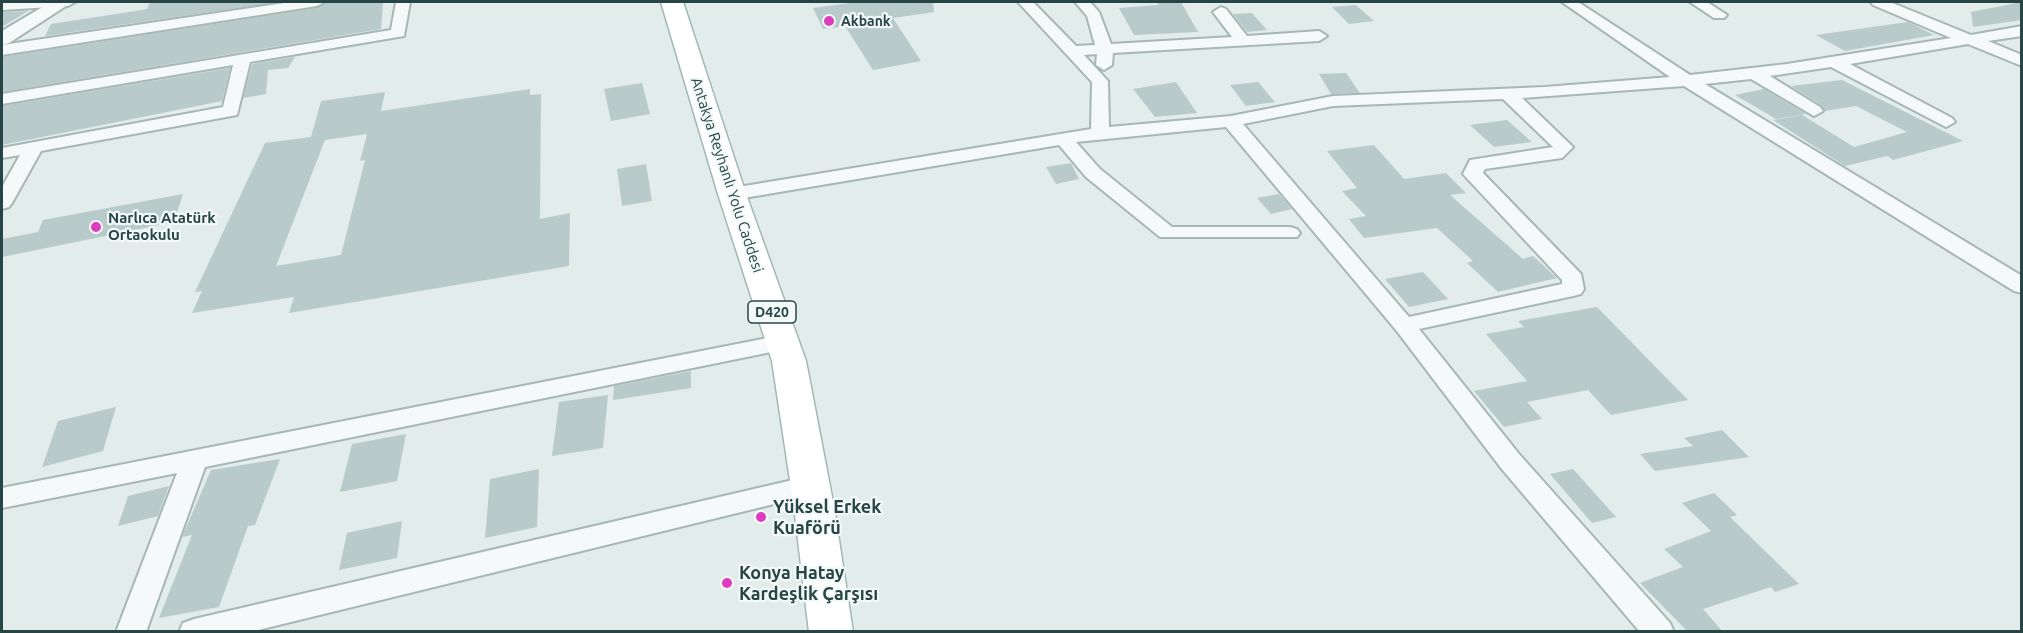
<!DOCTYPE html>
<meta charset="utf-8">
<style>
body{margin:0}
#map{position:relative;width:2023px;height:633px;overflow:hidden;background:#e2eceb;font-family:Ubuntu,sans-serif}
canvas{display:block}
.frame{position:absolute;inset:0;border:3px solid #284545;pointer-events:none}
</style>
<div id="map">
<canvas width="2023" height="633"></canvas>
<div class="frame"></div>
</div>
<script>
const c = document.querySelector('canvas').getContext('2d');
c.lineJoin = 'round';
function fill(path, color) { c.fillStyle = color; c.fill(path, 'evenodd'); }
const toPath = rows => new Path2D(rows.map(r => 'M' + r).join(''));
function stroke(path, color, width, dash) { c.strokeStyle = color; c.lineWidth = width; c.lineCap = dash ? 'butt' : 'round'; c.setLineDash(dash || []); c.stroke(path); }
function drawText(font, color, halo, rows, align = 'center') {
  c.font = font + ' Ubuntu,sans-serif'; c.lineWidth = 4.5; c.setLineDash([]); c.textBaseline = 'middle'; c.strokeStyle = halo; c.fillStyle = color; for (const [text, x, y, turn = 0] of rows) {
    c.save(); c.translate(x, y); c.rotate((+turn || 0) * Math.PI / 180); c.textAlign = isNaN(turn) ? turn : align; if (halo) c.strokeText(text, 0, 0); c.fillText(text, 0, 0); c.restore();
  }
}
fill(toPath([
 [150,2,279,2,45,36,51,24,142,10,147,9],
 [326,2,383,2,381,29,2,92,2,57,317,8],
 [858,2,933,2,934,12,893,18,921,61,873,70,845,26,823,29,813,8],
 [1157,2,1181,2,1198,32,1134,35,1119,8,1159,5],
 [2022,2,2022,20,1973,27,1971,12],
 [1356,5,1374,21,1349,24,1332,7],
 [28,11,2,27,2,12],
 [1252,13,1267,30,1247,32,1233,14],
 [1908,22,1934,35,1845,51,1816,35],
 [295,57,288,68,268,70,266,94,243,98,252,64],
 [230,68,222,101,2,145,2,106],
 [1346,73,1360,93,1331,94,1319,74],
 [1842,80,1963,141,1893,160,1887,156,1845,166,1773,120,1802,115,1854,147,1907,132,1856,106,1825,111,1821,105,1791,86],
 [1176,82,1197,113,1155,117,1133,89],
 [1258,82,1275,102,1246,106,1230,85],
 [642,83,650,114,611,121,604,89],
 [530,89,530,95,541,94,540,219,570,213,569,266,289,313,294,297,192,313,202,291,195,292,265,143,311,137,321,101,385,92,381,111],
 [367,134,360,161,365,160,341,255,276,266,325,140],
 [1764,89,1806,114,1776,119,1735,95],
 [1507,120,1532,142,1494,147,1470,125],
 [1374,145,1404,179,1446,173,1466,193,1450,195,1523,259,1533,256,1557,278,1498,292,1467,263,1473,261,1437,228,1364,238,1349,219,1366,216,1342,191,1357,188,1327,151],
 [1071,163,1079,179,1056,184,1046,167],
 [646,164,652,201,622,206,617,169],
 [183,194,174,222,2,257,2,239,38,232,43,220],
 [1279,194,1292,209,1271,214,1257,198],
 [1423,272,1448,299,1409,307,1385,279],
 [1597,307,1688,400,1611,415,1588,390,1527,402,1542,419,1504,427,1474,391,1527,381,1486,334,1524,327,1518,321],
 [691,371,691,388,613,400,614,386],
 [608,395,603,448,552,456,559,402],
 [116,407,103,451,42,467,58,421],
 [1722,430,1749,457,1655,471,1640,454,1693,446,1684,438],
 [406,434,397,481,340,492,352,444],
 [280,459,255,525,248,526,219,607,159,618,192,535,182,537,211,470],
 [539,469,537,527,485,538,490,479],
 [1573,469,1616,517,1592,523,1550,474],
 [169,486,158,516,118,526,128,496],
 [1714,493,1737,515,1730,517,1799,584,1775,592,1771,587,1703,609,1723,632,1688,632,1640,583,1683,567,1664,549,1711,531,1682,503],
 [402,521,397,558,339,570,347,533]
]), '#b8cac9');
const minor = toPath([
 [2,2,75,2,68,6,2,10,2,2],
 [291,2,324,2,317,6,2,55,2,45,291,2],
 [396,2,410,2,404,36,250,62,237,115,41,151,12,203,9,207,2,209,2,187,20,155,2,158,2,148,223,107,233,65,2,104,2,94,391,30,396,2],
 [1018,2,1033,2,1076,46,1095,45,1087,16,1075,2,1090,2,1099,12,1111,44,1232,37,1213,12,1221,7,1226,9,1247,36,1319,31,1327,36,1319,41,1113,53,1112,65,1104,70,1096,65,1097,54,1084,55,1108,81,1109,127,1231,116,1333,96,1545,87,1670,77,1562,2,1578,2,1690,75,1787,64,1951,38,1873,5,1871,2,1890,2,1971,35,2022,26,2022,36,1988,41,2022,55,2022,66,1968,44,1850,64,1952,118,1955,122,1946,127,1831,67,1770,76,1820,107,1823,111,1814,116,1751,79,1705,84,2022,276,2022,293,2014,291,1684,86,1522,98,1573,147,1562,158,1485,169,1483,173,1581,274,1584,289,1581,294,1573,296,1419,329,1519,454,1670,623,1674,632,1640,632,1501,468,1396,330,1226,127,1076,142,1100,169,1172,227,1290,227,1297,229,1300,233,1297,237,1160,237,1086,177,1059,145,732,200,722,194,732,188,1091,129,1092,82,1018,2],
 [1503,99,1553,147,1470,160,1463,174,1562,280,1562,284,1409,317,1243,124,1333,106,1503,99],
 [1690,2,1707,2,1727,15,1724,18,1714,18,1690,2],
 [783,335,791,338,795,343,791,348,205,467,146,632,116,632,177,473,2,508,2,488,783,335],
 [810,476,819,479,823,486,819,493,250,632,179,632,183,623,194,619,810,476]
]);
const tertiary = toPath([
 [51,2,72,2,9,43,2,45,2,31,51,2]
]);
const primary = toPath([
 [661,2,683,2,746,194,806,361,834,507,853,632,809,632,794,507,772,361,718,194,661,2]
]);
stroke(minor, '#a6b7b6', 4);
stroke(tertiary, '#a6b7b6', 4);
stroke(primary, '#a0b9b7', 3);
fill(minor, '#f5f9f9');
fill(tertiary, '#f5f9f9');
fill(primary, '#fff');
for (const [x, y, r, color] of [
 [829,21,6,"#dc3cbd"],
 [96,227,6,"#dc3cbd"],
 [761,517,6,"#dc3cbd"],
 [727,583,6,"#dc3cbd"]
]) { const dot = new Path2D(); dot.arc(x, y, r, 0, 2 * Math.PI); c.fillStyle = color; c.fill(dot); stroke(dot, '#f2f9f8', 2); }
drawText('bold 14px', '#284545', '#f2f9f8', [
 ["Akbank",841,21]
], 'left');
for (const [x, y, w] of [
 [772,312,48]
]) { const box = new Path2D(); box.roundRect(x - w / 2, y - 11, w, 22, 4.5); c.fillStyle = '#f2f9f8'; c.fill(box); stroke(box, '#284545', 1.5); }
drawText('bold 14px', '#284545', null, [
 ["D420",772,312]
]);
drawText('15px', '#284545', '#f2f9f8', [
 ["Antakya Reyhanlı Yolu Caddesi",727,175,72]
]);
drawText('bold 15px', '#284545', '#f2f9f8', [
 ["Narlıca Atatürk",108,218],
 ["Ortaokulu",108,235]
], 'left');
drawText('bold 18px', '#284545', '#f2f9f8', [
 ["Yüksel Erkek",773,507],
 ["Kuaförü",773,528],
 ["Konya Hatay",739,573],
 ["Kardeşlik Çarşısı",739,594]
], 'left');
</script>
